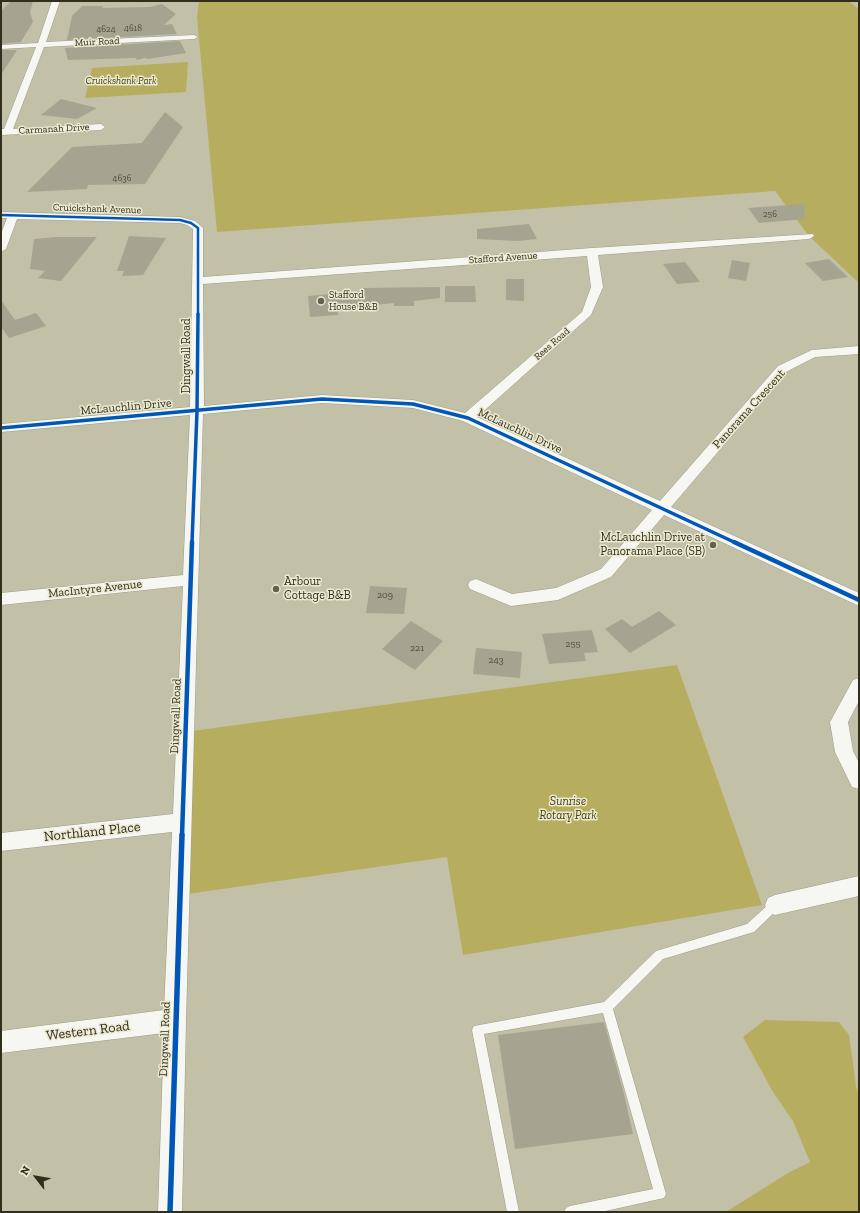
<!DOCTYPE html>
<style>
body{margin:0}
#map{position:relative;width:860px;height:1213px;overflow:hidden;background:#c2c0a7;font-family:"Zilla Slab",serif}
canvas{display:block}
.frame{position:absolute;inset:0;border:2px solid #312f1c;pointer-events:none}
.north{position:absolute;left:16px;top:1157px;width:40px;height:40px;-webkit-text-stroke:3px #ebe9d1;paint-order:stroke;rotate:301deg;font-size:11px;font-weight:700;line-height:16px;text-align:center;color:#312f1c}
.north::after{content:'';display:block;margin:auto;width:14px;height:18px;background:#312f1c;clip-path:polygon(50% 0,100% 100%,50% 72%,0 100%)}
</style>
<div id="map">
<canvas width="860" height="1213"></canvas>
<div class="frame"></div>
<div class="north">N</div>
</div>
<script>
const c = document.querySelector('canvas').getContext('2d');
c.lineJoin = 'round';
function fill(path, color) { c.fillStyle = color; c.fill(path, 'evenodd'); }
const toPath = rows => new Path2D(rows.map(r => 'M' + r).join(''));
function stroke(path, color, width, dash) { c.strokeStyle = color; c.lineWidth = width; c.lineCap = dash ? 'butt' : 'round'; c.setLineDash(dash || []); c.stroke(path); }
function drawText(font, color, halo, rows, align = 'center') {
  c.font = font + ' "Zilla Slab",serif'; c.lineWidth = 3; c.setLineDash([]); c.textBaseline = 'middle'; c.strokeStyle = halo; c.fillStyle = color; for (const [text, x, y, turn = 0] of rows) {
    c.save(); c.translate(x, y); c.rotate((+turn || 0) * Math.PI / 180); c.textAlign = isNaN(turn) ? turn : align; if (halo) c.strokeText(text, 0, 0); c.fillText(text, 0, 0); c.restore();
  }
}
fill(toPath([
 [199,1,848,1,859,9,859,283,809,236,775,191,217,232,197,17],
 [188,62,186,92,85,98,92,68],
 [677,665,762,905,463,955,447,857,180,895,185,732],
 [765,1020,839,1022,849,1035,856,1086,859,1095,859,1212,726,1212,788,1173,810,1162,793,1121,773,1092,743,1037]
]), '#b6ae5e');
fill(toPath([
 [11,1,33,1,30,12,33,22,21,42,1,44,1,11],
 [162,4,176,14,164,25,172,24,177,34,67,40,72,16,82,6,104,6,102,8,150,7],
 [180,41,186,53,148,59,145,58,137,60,136,58,68,60,65,48],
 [1,50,17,50,1,75],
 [61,99,97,108,77,119,41,115],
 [165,112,183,127,145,184,88,185,87,189,27,192,72,147,142,143],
 [804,204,805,219,759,223,748,208],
 [529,224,537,239,518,241,477,239,477,229],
 [129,236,166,238,143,275,122,276,124,271,117,271],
 [56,237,97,237,61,281,38,278,45,271,30,269,34,239],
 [829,259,848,277,823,281,805,263],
 [732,260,750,263,746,281,728,278],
 [685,262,689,267,700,282,677,284,663,264],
 [506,279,524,279,524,301,506,300],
 [445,286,475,286,476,302,445,302],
 [440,287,440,298,414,301,414,306,394,306,394,303,338,309,338,315,310,317,308,296,364,291,363,288],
 [1,300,15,320,36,313,46,326,9,338,1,327],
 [370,586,407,588,404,614,366,613],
 [659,611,676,625,630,653,605,629,622,619,632,627],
 [411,621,443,641,415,670,382,649],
 [592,630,598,652,584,653,586,661,549,664,542,634],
 [476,648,522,652,520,678,473,674],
 [604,1022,623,1090,633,1134,515,1149,498,1035]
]), '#a5a490');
const service = toPath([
 [775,900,779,902,780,905,779,908,754,932,663,959,613,1009,666,1194,664,1198,601,1212,564,1212,566,1208,570,1206,653,1189,603,1013,484,1034,519,1212,507,1212,472,1030,474,1026,604,1002,656,951,747,924,771,902,775,900]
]);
const minor = toPath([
 [52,1,60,1,46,42,194,35,198,37,194,39,44,47,13,129,101,124,105,127,101,130,1,135,1,129,4,129,36,47,1,49,1,45,38,43,52,1],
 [1,212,180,217,195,221,203,228,203,277,592,248,813,234,814,236,809,239,598,255,603,287,591,315,477,417,660,501,778,366,812,350,859,346,859,354,815,357,786,372,671,507,859,593,859,606,664,515,611,577,558,600,511,606,470,589,468,585,470,581,476,579,512,594,556,588,601,569,652,510,463,421,413,408,322,403,203,414,186,1020,182,1212,158,1212,164,1033,1,1053,1,1031,164,1010,172,832,1,851,1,833,173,814,183,586,1,605,1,593,183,575,190,415,1,432,1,424,190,407,193,229,187,225,180,223,17,219,6,249,1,252,1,234,7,218,1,218,1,212],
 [587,256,591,287,582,312,465,413,413,400,322,395,204,406,203,284,587,256],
 [859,678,859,701,848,722,853,751,859,763,859,789,852,787,835,752,830,722,853,680,859,678],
 [859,876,859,896,775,915,768,912,765,905,768,898,775,895,859,876]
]);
stroke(service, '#9d9c88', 1);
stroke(minor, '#9d9c88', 1);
fill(service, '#f6f6f2');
fill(minor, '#f6f6f2');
stroke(toPath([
 [1,215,180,220,191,223,198,228,198,315]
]), '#0057b8', 2.5);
stroke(toPath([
 [1,428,322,399,413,404,468,418,736,543],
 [192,543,197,411,198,314]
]), '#0057b8', 3.5);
stroke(toPath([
 [734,542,859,600],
 [182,836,192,542]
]), '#0057b8', 4.5);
stroke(toPath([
 [170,1212,182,835]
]), '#0057b8', 5.5);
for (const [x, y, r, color] of [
 [321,301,4,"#64624d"],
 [713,545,4,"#64624d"],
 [276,589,4,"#64624d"]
]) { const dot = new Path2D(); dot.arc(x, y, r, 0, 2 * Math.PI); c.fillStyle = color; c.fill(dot); stroke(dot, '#ebe9d1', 1.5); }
drawText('9px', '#4e4c39', null, [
 ["4618",133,28],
 ["4624",106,29],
 ["4636",122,178],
 ["256",770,214]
]);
drawText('10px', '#312f1c', '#ebe9d1', [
 ["Muir Road",97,42,-3],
 ["Carmanah Drive",54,129,-3],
 ["Cruickshank Avenue",97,209,2],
 ["Stafford Avenue",503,258,-4],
 ["Rees Road",552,344,-41]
]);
drawText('italic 10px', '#413c09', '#ebe9d1', [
 ["Cruickshank Park",121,81]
]);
drawText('10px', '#312f1c', '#ebe9d1', [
 ["Stafford",329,295],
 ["House B&B",329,307]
], 'left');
drawText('10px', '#4e4c39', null, [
 ["209",385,595],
 ["255",573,644],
 ["221",417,648],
 ["243",496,660]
]);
drawText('12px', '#312f1c', '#ebe9d1', [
 ["Dingwall Road",187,356,-90],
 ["McLauchlin Drive",126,407,-5],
 ["Panorama Crescent",749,409,-48],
 ["McLauchlin Drive",520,431,25],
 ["MacIntyre Avenue",95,589,-6],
 ["Dingwall Road",176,716,-88],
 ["Dingwall Road",165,1039,-88]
]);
drawText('12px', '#312f1c', '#ebe9d1', [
 ["McLauchlin Drive at",705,538],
 ["Panorama Place (SB)",705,552],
 ["Arbour",284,582,"left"],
 ["Cottage B&B",284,596,"left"]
], 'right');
drawText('italic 12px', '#413c09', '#ebe9d1', [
 ["Sunrise",568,802],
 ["Rotary Park",568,816]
]);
drawText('14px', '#312f1c', '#ebe9d1', [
 ["Northland Place",92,832,-6],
 ["Western Road",88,1031,-7]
]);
</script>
